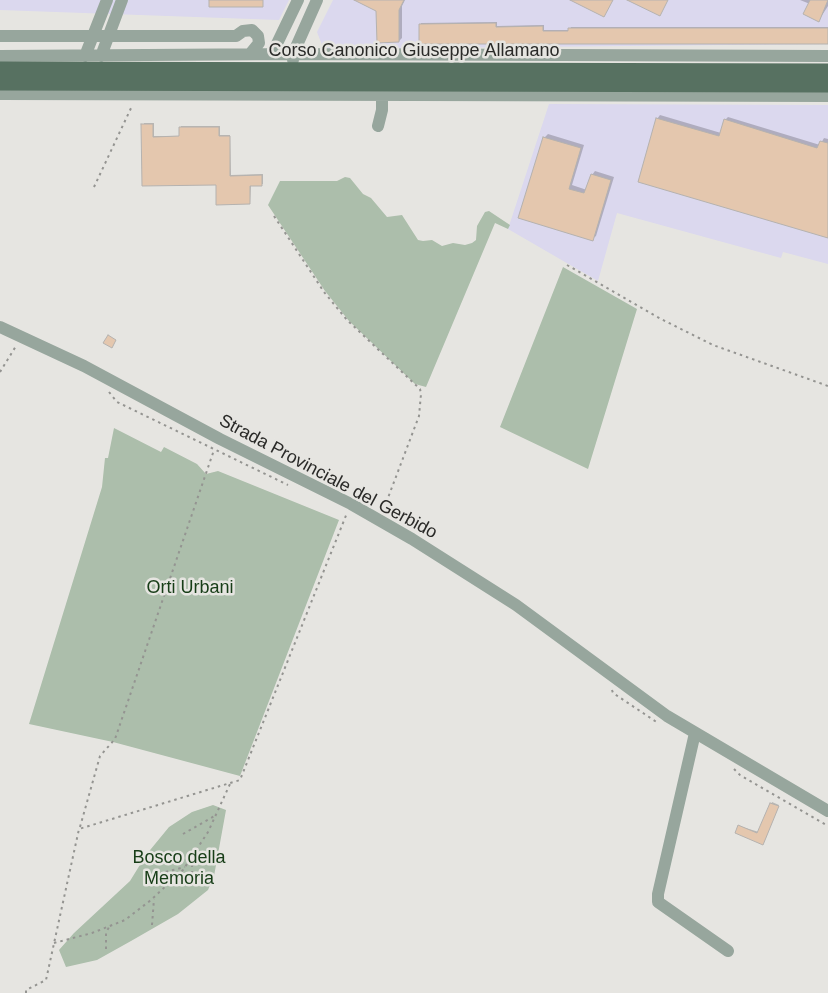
<!DOCTYPE html>
<style>
body{margin:0}
canvas{display:block;background:#e6e5e1}
</style>
<canvas width="828" height="993"></canvas>
<script>
const c = document.querySelector('canvas').getContext('2d');
c.lineJoin = 'round';
function fill(path, color) { c.fillStyle = color; c.fill(path, 'evenodd'); }
const toPath = rows => new Path2D(rows.map(r => 'M' + r).join(''));
function stroke(path, color, width, dash) { c.strokeStyle = color; c.lineWidth = width; c.lineCap = dash ? 'butt' : 'round'; c.setLineDash(dash || []); c.stroke(path); }
function drawText(font, color, halo, rows, align = 'center') {
  c.font = font + ' Arial,sans-serif'; c.lineWidth = 5; c.setLineDash([]); c.textBaseline = 'middle'; c.strokeStyle = halo; c.fillStyle = color; for (const [text, x, y, turn = 0] of rows) {
    c.save(); c.translate(x, y); c.rotate((+turn || 0) * Math.PI / 180); c.textAlign = isNaN(turn) ? turn : align; if (halo) c.strokeText(text, 0, 0); c.fillText(text, 0, 0); c.restore();
  }
}
fill(toPath([
 [0,0,289,0,279,20,0,10],
 [333,0,828,0,828,44,328,49,322,45,317,32],
 [549,104,828,105,828,264,783,252,781,258,617,213,598,281,565,262,508,229]
]), '#dbd8ee');
fill(toPath([
 [345,177,350,178,363,194,371,198,387,217,402,215,418,240,423,241,432,240,442,246,453,243,465,245,472,243,476,240,477,226,485,212,489,211,510,225,508,229,495,223,426,387,415,384,349,321,325,291,268,205,280,181,337,181],
 [563,267,637,309,588,469,500,427],
 [114,428,161,452,164,447,197,464,206,474,218,471,339,520,240,776,113,742,29,724,102,487,105,458,108,458],
 [213,805,226,810,214,876,208,890,178,914,131,941,97,960,66,967,59,950,74,933,130,881,146,855,169,827,192,812]
]), '#acbeab');
fill(toPath([
 [357,0,405,0,402,6,402,38,399,41,378,10],
 [800,0,828,0,828,6,819,20,810,4],
 [497,22,497,26,544,25,544,30,570,30,571,27,828,27,828,43,420,43,421,23],
 [660,115,721,133,725,120,728,117,820,145,824,138,828,139,828,237,657,119],
 [144,123,154,123,154,136,180,136,181,126,220,126,220,135,230,135,231,175,263,174,263,184,251,185,250,203,217,183,143,185],
 [548,134,584,145,572,185,587,190,592,175,595,171,614,177,596,236,592,239,520,217,545,137],
 [772,802,779,805,764,842,739,826,759,832]
]), '#0003');
const building = toPath([
 [209,0,263,0,263,7,209,7,209,0],
 [354,0,404,0,399,10,399,42,377,43,376,11,354,0],
 [570,0,613,0,604,17,570,0],
 [627,0,668,0,660,16,627,0],
 [810,0,828,0,819,22,803,14,810,0],
 [496,23,496,27,543,26,543,31,568,31,568,28,828,28,828,44,419,44,419,24,496,23],
 [656,118,719,136,724,119,817,148,820,141,828,143,828,238,638,182,656,118],
 [141,124,153,124,153,137,179,136,179,127,219,127,219,136,230,136,230,176,262,175,262,186,250,186,250,204,216,205,216,185,142,186,141,124],
 [543,137,581,148,569,189,584,193,591,174,611,180,593,241,518,218,543,137],
 [108,335,116,340,112,348,103,343,108,335],
 [770,803,779,806,763,845,735,833,738,825,757,833,770,803]
]);
fill(building, '#e4c7ae');
stroke(building, '#b5b2af', 1);
stroke(toPath([
 [94,187,132,106],
 [274,216,324,292,347,320,420,389,421,394,419,416,383,511],
 [567,265,661,319,713,345,828,386],
 [0,372,16,346],
 [109,392,117,402,288,485],
 [612,690,613,693,658,723],
 [734,769,740,775,828,826],
 [80,827,100,756,115,739,214,450],
 [183,834,216,815],
 [192,858,192,885],
 [153,875,185,867],
 [152,925,154,899],
 [54,943,92,933,125,920,151,900,183,870,208,832,230,784],
 [106,949,106,933,109,927],
 [26,993,26,990,46,980,79,829,240,780,347,513]
]), '#949491', 2, [2.5, 4]);
stroke(toPath([
 [0,36,236,36,243,31,252,30,258,36,259,43,250,54],
 [272,54,298,0],
 [0,56,293,54,828,56],
 [85,56,107,0],
 [101,56,122,0],
 [293,60,293,54,317,0],
 [0,94,828,96],
 [378,126,382,110,382,95],
 [0,327,84,366,220,439,351,504,412,539,516,605,667,716,828,811],
 [695,733,658,894,658,902,728,951]
]), '#97a69d', 12);
stroke(toPath([
 [0,69,828,71],
 [0,83,828,85]
]), '#577161', 15);
drawText('18px', '#2a2a28', '#e6e5e1', [
 ["Corso Canonico Giuseppe Allamano",414,51],
 ["Strada Provinciale del Gerbido",328,477,28]
]);
drawText('18px', '#173d17', '#e6e5e1', [
 ["Orti Urbani",190,588],
 ["Bosco della",179,858],
 ["Memoria",179,879]
]);
</script>
